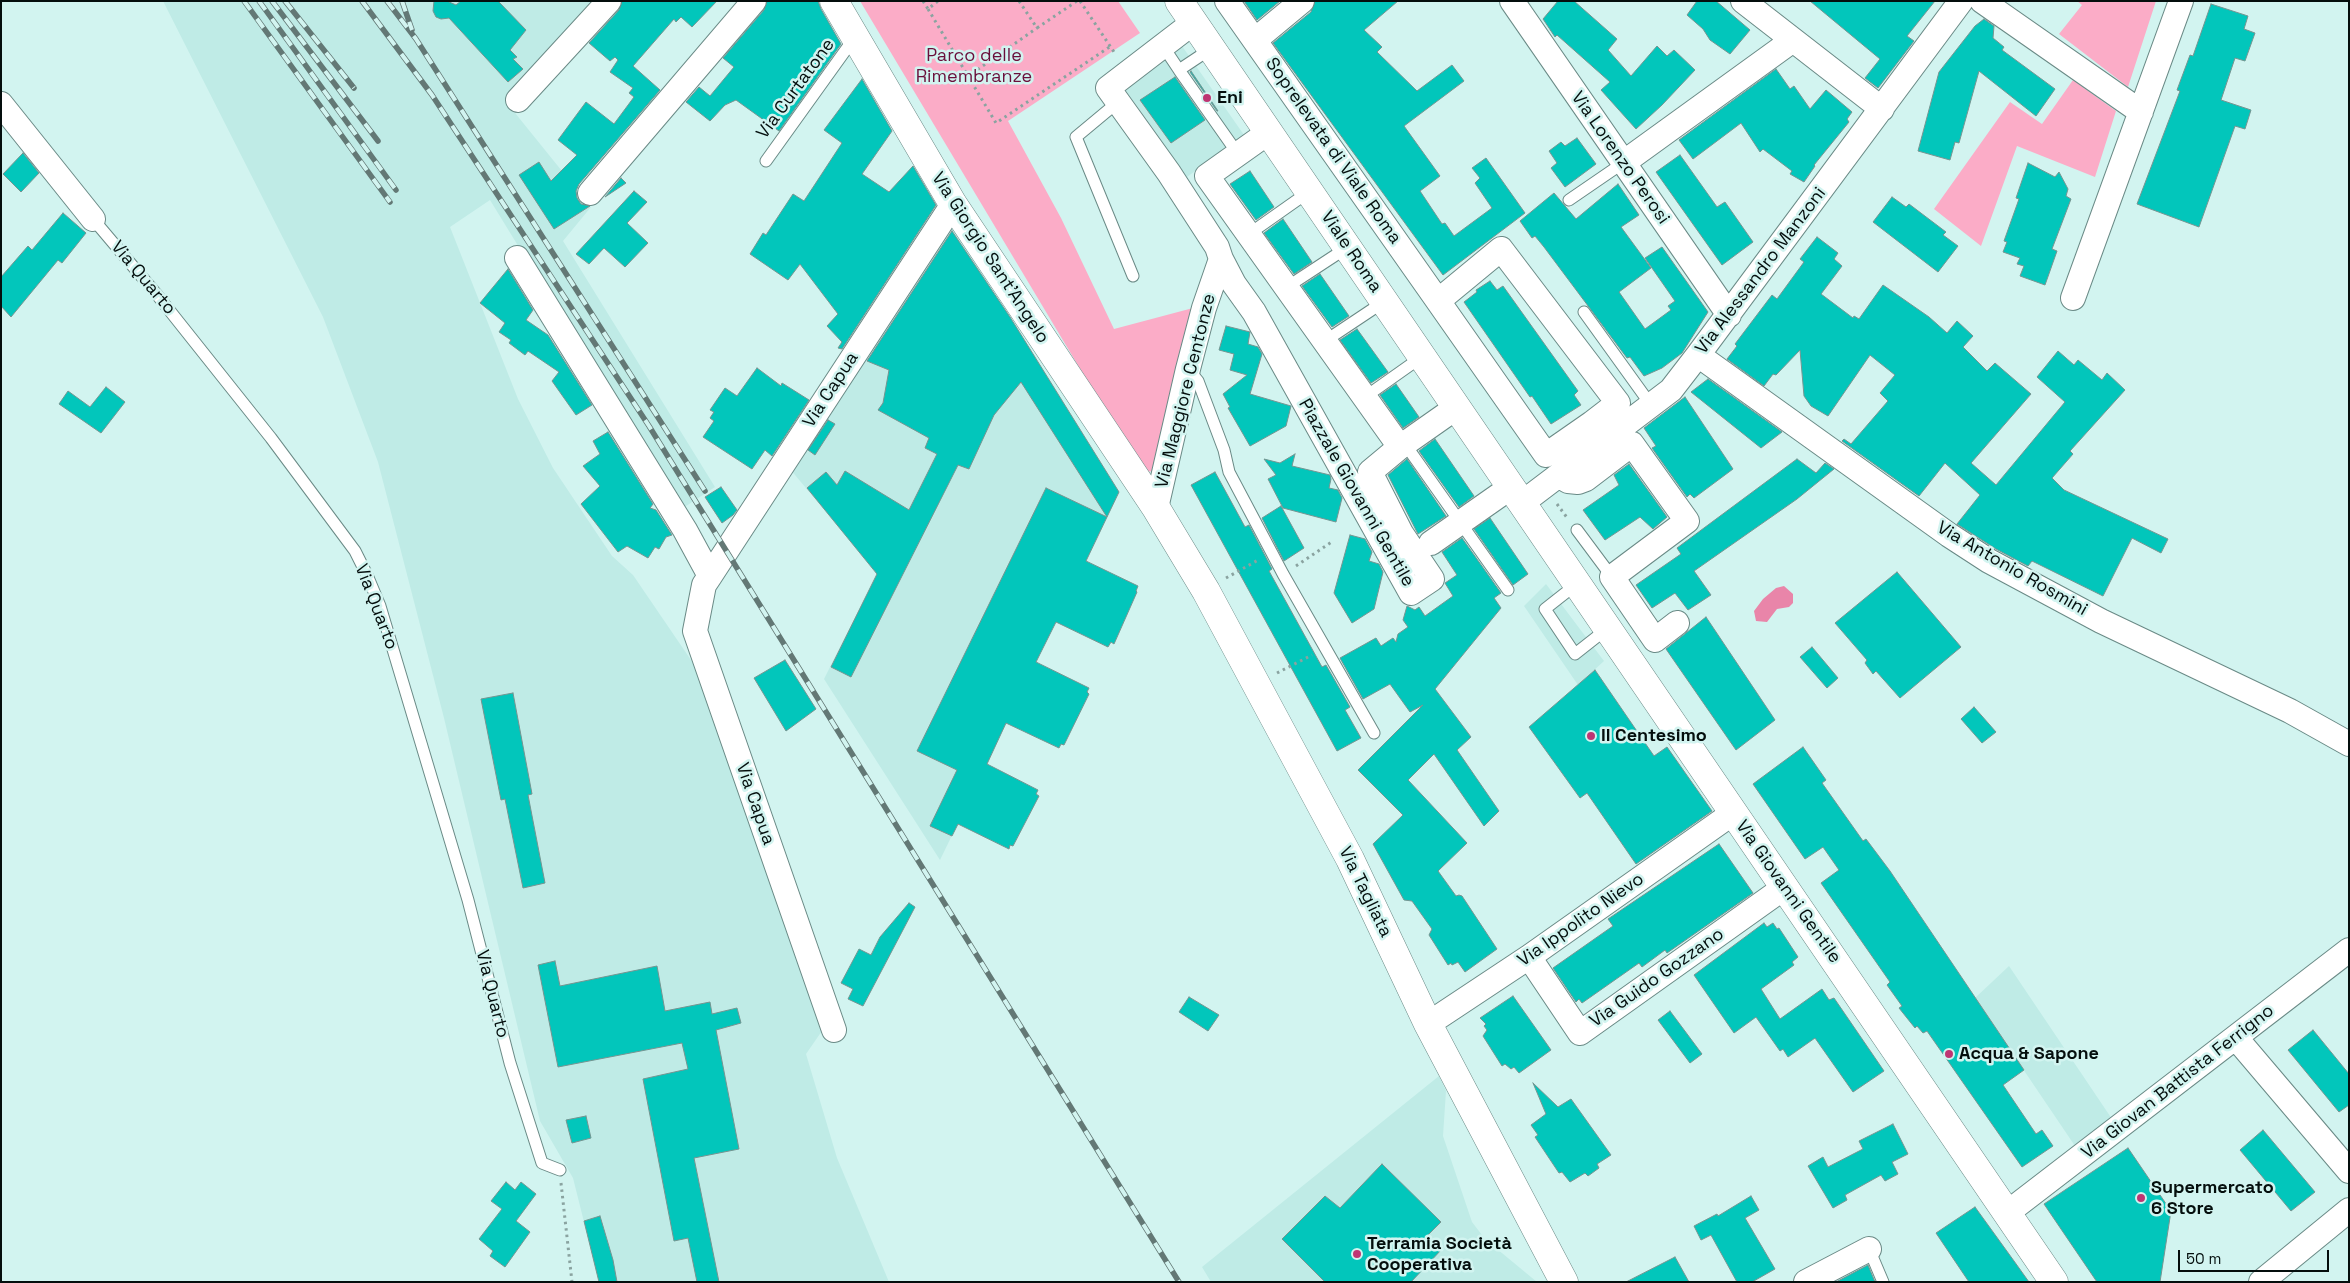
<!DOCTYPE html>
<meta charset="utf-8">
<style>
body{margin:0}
#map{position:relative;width:2350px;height:1283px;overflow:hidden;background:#d2f4f0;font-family:"Space Grotesk",sans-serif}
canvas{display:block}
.frame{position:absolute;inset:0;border:2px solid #040e0d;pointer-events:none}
.scale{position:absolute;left:2178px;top:1250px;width:151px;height:22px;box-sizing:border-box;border:2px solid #040e0d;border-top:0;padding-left:6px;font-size:15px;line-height:18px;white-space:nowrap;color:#040e0d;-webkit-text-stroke:4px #d2f4f0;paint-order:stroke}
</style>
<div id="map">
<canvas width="2350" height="1283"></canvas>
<div class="frame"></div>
<div class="scale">50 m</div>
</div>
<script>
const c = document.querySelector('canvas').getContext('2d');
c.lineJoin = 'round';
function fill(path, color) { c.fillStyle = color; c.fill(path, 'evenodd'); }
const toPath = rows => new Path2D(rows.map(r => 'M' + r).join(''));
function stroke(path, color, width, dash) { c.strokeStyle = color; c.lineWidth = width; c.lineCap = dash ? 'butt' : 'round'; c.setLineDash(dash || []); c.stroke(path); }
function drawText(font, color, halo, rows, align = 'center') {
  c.font = font + ' "Space Grotesk",sans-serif'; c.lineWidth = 5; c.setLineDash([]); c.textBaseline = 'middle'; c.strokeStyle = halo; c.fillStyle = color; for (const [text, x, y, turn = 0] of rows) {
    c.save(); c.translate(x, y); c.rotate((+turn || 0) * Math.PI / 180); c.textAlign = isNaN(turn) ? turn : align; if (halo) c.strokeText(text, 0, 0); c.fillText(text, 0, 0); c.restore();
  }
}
fill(toPath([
 [163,1,598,1,507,103,591,207,563,241,715,487,680,510,490,200,450,227,518,399,553,468,612,556,633,575,693,663,824,1028,806,1054,837,1158,889,1282,599,1282,573,1178,540,1121,444,718,378,462,323,317],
 [1182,46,1244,135,1187,177,1124,88],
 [952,226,1119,492,940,860,824,679,877,573,790,469],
 [1546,584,1604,661,1578,685,1524,606],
 [2009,966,2112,1119,2075,1146,1975,998],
 [1439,1076,1446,1091,1443,1136,1472,1222,1485,1239,1537,1282,1211,1282,1202,1267]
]), '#bfebe6');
fill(toPath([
 [860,1,1118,1,1140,33,1008,121,1061,218,1114,329,1193,308,1153,471,1147,472,1140,469],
 [2077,1,2156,1,2128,87,2059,34,2082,5],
 [2073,80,2116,111,2095,177,2017,146,1981,246,1934,209,2010,102,2042,124]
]), '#fbacc7');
fill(toPath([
 [1784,586,1793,594,1793,603,1789,607,1777,609,1767,622,1756,621,1754,611,1763,599,1776,588]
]), '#e985a9');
const building = toPath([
 [434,1,447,1,456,5,461,1,498,1,526,30,510,50,517,57,513,59,523,69,508,82,449,18,441,19,436,17,433,11,434,1],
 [622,1,717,1,692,27,681,17,676,22,674,19,633,66,660,90,579,184,576,191,577,198,581,204,590,206,554,229,519,175,539,162,551,181,577,155,558,140,586,102,614,124,634,97,629,93,633,88,610,72,618,60,615,57,610,61,589,43,619,10,622,1],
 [767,1,818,1,821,9,841,44,779,131,736,100,725,105,710,121,686,102,699,87,710,96,734,67,723,58,764,10,767,1],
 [1244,1,1280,1,1257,20,1244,1],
 [1315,1,1398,1,1364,30,1382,47,1377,52,1417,91,1452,65,1464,81,1404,126,1440,176,1420,191,1442,224,1445,223,1454,236,1492,208,1475,183,1480,178,1472,168,1486,158,1525,213,1443,275,1273,43,1311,12,1315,1],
 [1558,1,1574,1,1617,39,1608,50,1631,76,1657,46,1667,56,1674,50,1695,70,1662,105,1636,129,1601,90,1610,82,1557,35,1555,37,1543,19,1558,1],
 [1697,1,1716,1,1750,30,1730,54,1710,40,1703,29,1687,15,1697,1],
 [1810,1,1935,1,1907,36,1914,41,1878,88,1865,78,1880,59,1810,1],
 [2211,4,2248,16,2244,29,2255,33,2245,61,2235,58,2221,100,2251,110,2245,129,2235,126,2199,227,2137,204,2180,91,2177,90,2190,55,2193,56,2211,4],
 [1984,19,1994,26,1993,38,2004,47,2002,50,2055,89,2036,116,1979,71,1959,143,1955,142,1950,160,1918,151,1939,72,1975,26,1984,19],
 [1776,69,1790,89,1794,86,1810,109,1826,90,1852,112,1847,119,1849,122,1814,165,1815,166,1804,182,1790,174,1792,171,1763,149,1760,152,1741,123,1693,159,1679,140,1776,69],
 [1191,71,1218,111,1217,111,1190,72,1191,71],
 [1175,77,1205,120,1171,143,1140,100,1175,77],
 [862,79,892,131,862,174,889,192,913,166,936,205,842,349,838,348,842,342,827,326,838,314,800,264,788,280,750,254,763,233,766,235,793,194,804,201,842,143,824,130,862,79],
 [1577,138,1596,164,1565,187,1551,168,1557,163,1549,151,1561,142,1565,146,1577,138],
 [23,153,39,173,21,192,3,174,23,153],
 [1680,155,1717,207,1725,202,1753,242,1722,265,1656,172,1680,155],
 [2028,163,2055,177,2059,172,2068,189,2066,196,2071,199,2052,249,2057,251,2045,285,2020,276,2024,266,2017,264,2020,258,2003,252,2007,242,2004,241,2019,199,2016,198,2028,163],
 [1250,171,1274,207,1256,220,1230,184,1250,171],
 [621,178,626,183,605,197,621,178],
 [1618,184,1639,215,1621,227,1651,268,1619,292,1645,329,1671,310,1668,306,1675,301,1645,258,1662,247,1708,312,1682,353,1662,368,1644,376,1630,357,1627,358,1544,247,1535,236,1532,238,1520,221,1554,193,1576,219,1618,184],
 [634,191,647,202,627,223,648,243,625,267,604,248,589,264,576,254,634,191],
 [1892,197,1906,207,1909,204,1946,232,1943,235,1958,246,1938,272,1873,222,1892,197],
 [63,213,86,233,62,263,58,260,11,317,1,306,1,277,28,246,32,250,63,213],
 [1283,219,1312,262,1294,274,1264,233,1283,219],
 [952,231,1010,317,1119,492,1107,517,1021,382,994,415,969,469,958,465,851,677,831,667,877,574,807,488,826,472,837,485,845,471,909,510,937,454,925,448,929,438,878,410,883,403,889,370,867,361,952,231],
 [1817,237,1838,253,1834,259,1842,266,1821,294,1853,318,1854,316,1859,319,1883,285,1929,317,1947,333,1957,321,1973,336,1963,347,1987,371,1995,363,2031,394,1971,463,1996,485,2065,402,2037,377,2058,351,2074,365,2078,360,2102,380,2107,373,2125,390,2070,451,2073,454,2052,478,2064,490,2168,539,2161,553,2132,538,2103,596,2032,561,2028,566,1996,549,1957,524,1980,495,1945,463,1919,496,1842,441,1844,439,1851,444,1888,401,1880,393,1895,375,1870,355,1828,416,1811,406,1804,396,1800,350,1776,375,1773,374,1764,386,1727,359,1737,346,1735,344,1772,295,1777,299,1804,262,1800,259,1817,237],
 [508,269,533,310,526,320,548,335,592,405,576,415,552,381,559,372,528,351,525,355,509,343,511,340,499,332,505,323,480,303,508,269],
 [1320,274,1349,316,1332,327,1302,286,1320,274],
 [1490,281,1497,290,1503,286,1578,391,1574,395,1581,405,1551,424,1532,396,1530,397,1464,302,1477,292,1476,290,1490,281],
 [1226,326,1250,332,1248,344,1258,347,1262,354,1250,394,1291,406,1286,426,1250,446,1228,408,1230,407,1223,394,1247,375,1230,370,1234,354,1219,350,1226,326],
 [1357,329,1388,372,1371,383,1340,340,1357,329],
 [757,368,781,386,782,383,809,400,772,456,765,450,752,469,703,437,714,421,710,418,714,412,710,410,725,388,737,396,757,368],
 [1708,379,1782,432,1761,448,1691,392,1708,379],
 [1396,384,1419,417,1403,428,1380,395,1396,384],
 [106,387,125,402,101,433,59,404,68,391,90,407,106,387],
 [1685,397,1733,469,1694,498,1690,494,1687,497,1652,448,1656,446,1644,428,1685,397],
 [828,420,835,424,815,455,808,450,828,420],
 [608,432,653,504,650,508,656,510,672,535,666,537,659,549,655,547,648,558,627,546,618,552,581,504,600,486,583,466,600,454,593,441,608,432],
 [1435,439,1474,496,1459,507,1419,451,1435,439],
 [1295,454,1292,466,1330,475,1331,479,1329,488,1338,490,1342,498,1336,522,1283,508,1268,479,1276,475,1264,459,1280,463,1295,454],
 [1407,459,1446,516,1418,534,1388,475,1407,459],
 [1797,459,1816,473,1825,463,1834,469,1797,499,1694,571,1711,595,1688,610,1675,593,1652,608,1636,585,1681,554,1677,548,1797,459],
 [1629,464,1667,517,1653,529,1640,517,1605,540,1583,510,1619,485,1614,475,1629,464],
 [1215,472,1245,527,1249,525,1272,569,1269,571,1322,667,1326,665,1350,707,1345,710,1361,738,1337,751,1191,485,1215,472],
 [721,487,737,510,733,515,722,523,705,497,721,487],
 [1046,488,1107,517,1086,561,1138,586,1136,591,1137,592,1114,644,1111,642,1108,647,1056,622,1036,662,1089,688,1087,692,1089,694,1064,745,1061,744,1059,748,1006,723,987,764,1038,790,1036,794,1039,796,1013,846,1010,845,1009,849,958,824,952,836,930,826,957,770,917,751,1046,488],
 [1281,506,1304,548,1284,561,1262,518,1281,506],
 [1490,518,1528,574,1513,585,1474,529,1490,518],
 [1350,535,1365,539,1372,552,1369,561,1379,564,1383,572,1374,609,1352,623,1334,593,1350,535],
 [1462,538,1501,593,1494,598,1501,608,1435,689,1471,737,1457,750,1499,811,1484,826,1434,754,1408,780,1467,843,1438,871,1456,896,1459,895,1462,896,1497,949,1465,972,1458,962,1452,965,1451,963,1448,965,1429,935,1432,929,1412,901,1404,900,1373,844,1403,815,1358,770,1423,705,1410,712,1390,684,1363,699,1340,658,1376,638,1381,646,1393,638,1396,642,1398,634,1408,627,1403,620,1407,606,1415,610,1419,607,1425,616,1453,596,1445,583,1457,575,1442,552,1462,538],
 [1897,572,1961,647,1900,698,1876,671,1873,674,1865,663,1867,660,1835,623,1897,572],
 [1706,617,1775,720,1736,750,1666,649,1706,617],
 [1812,647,1838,678,1827,688,1800,657,1812,647],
 [785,660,816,709,786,731,754,678,785,660],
 [1595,670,1654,756,1667,747,1712,811,1636,864,1587,793,1580,798,1529,727,1595,670],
 [513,693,532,794,528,795,545,883,523,888,505,799,501,800,481,699,513,693],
 [1974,707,1996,732,1982,743,1961,719,1974,707],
 [1803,747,1826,780,1822,783,1863,841,1866,839,1890,871,2024,1070,2003,1085,2036,1134,2042,1130,2053,1146,2022,1167,1927,1031,1923,1033,1917,1026,1915,1028,1899,1008,1902,1006,1887,985,1890,982,1821,883,1839,870,1823,847,1805,859,1753,784,1803,747],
 [1719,844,1753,893,1667,953,1665,950,1642,967,1639,963,1582,1003,1579,999,1576,1002,1553,968,1613,926,1608,919,1719,844],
 [909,903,915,907,863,1006,848,999,853,989,841,983,859,949,871,955,880,937,909,903],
 [1764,923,1767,927,1773,923,1777,929,1779,928,1798,957,1792,962,1794,965,1761,989,1780,1019,1822,989,1829,1000,1834,998,1884,1071,1853,1092,1815,1038,1788,1057,1783,1049,1780,1051,1756,1017,1734,1033,1694,975,1764,923],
 [555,961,560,986,657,966,665,1011,710,1002,712,1014,737,1008,741,1023,716,1030,739,1149,694,1158,719,1282,697,1282,688,1238,674,1241,643,1079,688,1069,682,1043,558,1067,538,965,555,961],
 [1513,996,1551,1050,1519,1073,1514,1067,1511,1069,1505,1064,1502,1066,1483,1036,1487,1030,1484,1026,1486,1024,1480,1018,1513,996],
 [1189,997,1219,1015,1208,1031,1179,1012,1189,997],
 [1670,1011,1702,1054,1690,1063,1658,1020,1670,1011],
 [2313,1030,2349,1074,2349,1105,2339,1112,2288,1050,2313,1030],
 [1533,1083,1558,1107,1571,1099,1611,1155,1597,1164,1599,1168,1588,1176,1585,1173,1570,1182,1562,1172,1559,1173,1535,1137,1538,1135,1531,1125,1546,1114,1533,1083],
 [586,1116,591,1138,572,1143,566,1120,586,1116],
 [1893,1124,1908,1154,1892,1162,1898,1174,1885,1181,1881,1175,1845,1195,1847,1200,1833,1208,1808,1166,1823,1157,1828,1167,1863,1149,1859,1141,1893,1124],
 [2263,1130,2315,1192,2291,1211,2240,1150,2263,1130],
 [2128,1148,2171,1211,2160,1282,2097,1282,2044,1204,2128,1148],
 [1382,1164,1441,1222,1428,1235,1442,1249,1411,1282,1325,1282,1282,1239,1325,1196,1340,1208,1382,1164],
 [506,1182,515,1190,521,1182,536,1194,516,1221,530,1232,505,1267,490,1256,493,1251,479,1239,502,1209,491,1201,506,1182],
 [1751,1196,1759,1210,1745,1218,1775,1269,1752,1282,1737,1282,1711,1235,1701,1240,1694,1226,1717,1214,1718,1216,1751,1196],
 [1975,1207,2014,1261,2029,1282,1969,1282,1936,1233,1975,1207],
 [600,1216,613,1260,617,1282,599,1282,584,1221,600,1216],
 [1675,1257,1689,1282,1626,1282,1675,1257],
 [1868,1265,1875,1282,1836,1282,1868,1265]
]);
fill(building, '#02c6bb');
stroke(building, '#759591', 1);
const service = toPath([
 [1163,46,1179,70],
 [1212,48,1179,70,1238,154],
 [1118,102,1076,137,1133,276],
 [766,161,855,37],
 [1569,200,1623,163],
 [93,219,158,296,271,438,355,551,367,575,380,606,468,900,510,1063,542,1163,560,1170],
 [1249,234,1310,191],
 [1287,287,1348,247],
 [1584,312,1651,405],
 [1325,341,1385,301],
 [1189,370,1198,381,1224,450,1229,472,1283,574,1374,733],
 [1365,397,1423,356],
 [1405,444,1508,590],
 [1577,530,1612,577],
 [1578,583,1545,609,1575,654,1608,628],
 [1869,1249,1883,1282]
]);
const minor = toPath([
 [1227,1,1438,301],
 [1512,1,1729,315],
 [1743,1,1882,109],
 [1982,1,2141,112],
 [1255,40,1302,1],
 [518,100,609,1],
 [1,104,93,219],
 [1269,132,1207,176,1400,447],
 [1623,163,1793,40],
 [590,193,754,1],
 [517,258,685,530,710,576],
 [1221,259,1234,284,1254,312,1411,593,1432,579,1401,533,1370,472,1400,447,1457,407],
 [2073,298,2181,1],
 [1698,355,1949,535,1989,561,2101,621,2290,711,2349,744],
 [1592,423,1618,403,1501,249,1438,301,1546,455,1592,423,1604,442],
 [1560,476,1568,481,1578,482,1586,479,1632,444,1687,521,1612,577,1655,640,1677,623],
 [1522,503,1671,390,1698,355,1961,1],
 [1156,508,1188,369,1204,308,1221,259,1217,247,1169,173,1108,88,1194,22],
 [1431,543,1511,487],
 [1529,957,1580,1033,1785,887],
 [1428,1024,1529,957,1733,813],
 [834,1030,695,631,704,585,710,576,953,204],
 [2236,1038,2349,1171],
 [2007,1213,2349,950],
 [1806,1282,1869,1249],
 [2261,1282,2349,1210]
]);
const tertiary = toPath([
 [834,1,953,204,1156,508,1206,591,1350,859,1428,1024,1564,1282]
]);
const secondary = toPath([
 [1179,1,2054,1282]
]);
stroke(service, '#6a8a86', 13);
stroke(minor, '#6a8a86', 26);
stroke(tertiary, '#6a8a86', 29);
stroke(secondary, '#6a8a86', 29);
stroke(toPath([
 [923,1,928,9,938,1],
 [1019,1,1037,28,1077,1],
 [1080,1,1116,55],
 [928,9,996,123,1111,46],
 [967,77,1037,28],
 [1557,504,1568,519],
 [1296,566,1333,541],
 [1226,578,1260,559],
 [1277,673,1312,655],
 [561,1183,572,1282]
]), '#8aa3a0', 3, [2.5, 4]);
stroke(service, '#fff', 11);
stroke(minor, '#fff', 24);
stroke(tertiary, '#fff', 28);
stroke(secondary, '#fff', 28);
const rail = toPath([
 [244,1,390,202],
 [259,1,396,190],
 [272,1,378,141],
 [285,1,354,88],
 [362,1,432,95,649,426,1179,1282],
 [387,1,416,39,705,491],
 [402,1,412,30]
]);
stroke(rail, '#637875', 5.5);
stroke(rail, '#d2f4f0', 4, [11]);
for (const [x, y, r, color] of [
 [1207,98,5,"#be3573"],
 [1591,736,5,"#be3573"],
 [1949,1054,5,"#be3573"],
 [2141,1198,5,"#be3573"],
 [1357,1254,5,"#be3573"]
]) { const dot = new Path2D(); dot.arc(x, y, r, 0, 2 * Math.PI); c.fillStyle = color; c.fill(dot); stroke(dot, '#d2f4f0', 2); }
drawText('18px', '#6a0f3b', '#d2f4f0', [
 ["Parco delle",974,56],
 ["Rimembranze",974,77]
]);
drawText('18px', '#040e0d', '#d2f4f0', [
 ["Via Curtatone",796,89,-54],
 ["Soprelevata di Viale Roma",1333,151,55],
 ["Via Lorenzo Perosi",1620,158,55],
 ["Viale Roma",1351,252,56],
 ["Via Giorgio Sant'Angelo",990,258,57],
 ["Via Alessandro Manzoni",1761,271,-53],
 ["Via Quarto",143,278,50],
 ["Via Capua",831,390,-57],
 ["Via Maggiore Centonze",1186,391,-76],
 ["Piazzale Giovanni Gentile",1356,493,60],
 ["Via Antonio Rosmini",2012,569,30],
 ["Via Quarto",376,607,69],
 ["Via Capua",755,804,71],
 ["Via Tagliata",1365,892,64],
 ["Via Giovanni Gentile",1788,892,55],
 ["Via Ippolito Nievo",1581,920,-35],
 ["Via Guido Gozzano",1657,978,-35],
 ["Via Quarto",492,994,76],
 ["Via Giovan Battista Ferrigno",2178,1082,-38]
]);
drawText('bold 18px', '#040e0d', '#d2f4f0', [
 ["Eni",1217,98],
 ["Il Centesimo",1601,736],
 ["Acqua & Sapone",1959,1054],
 ["Supermercato",2151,1188],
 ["6 Store",2151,1209],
 ["Terramia Società",1367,1244],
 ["Cooperativa",1367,1265]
], 'left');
</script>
